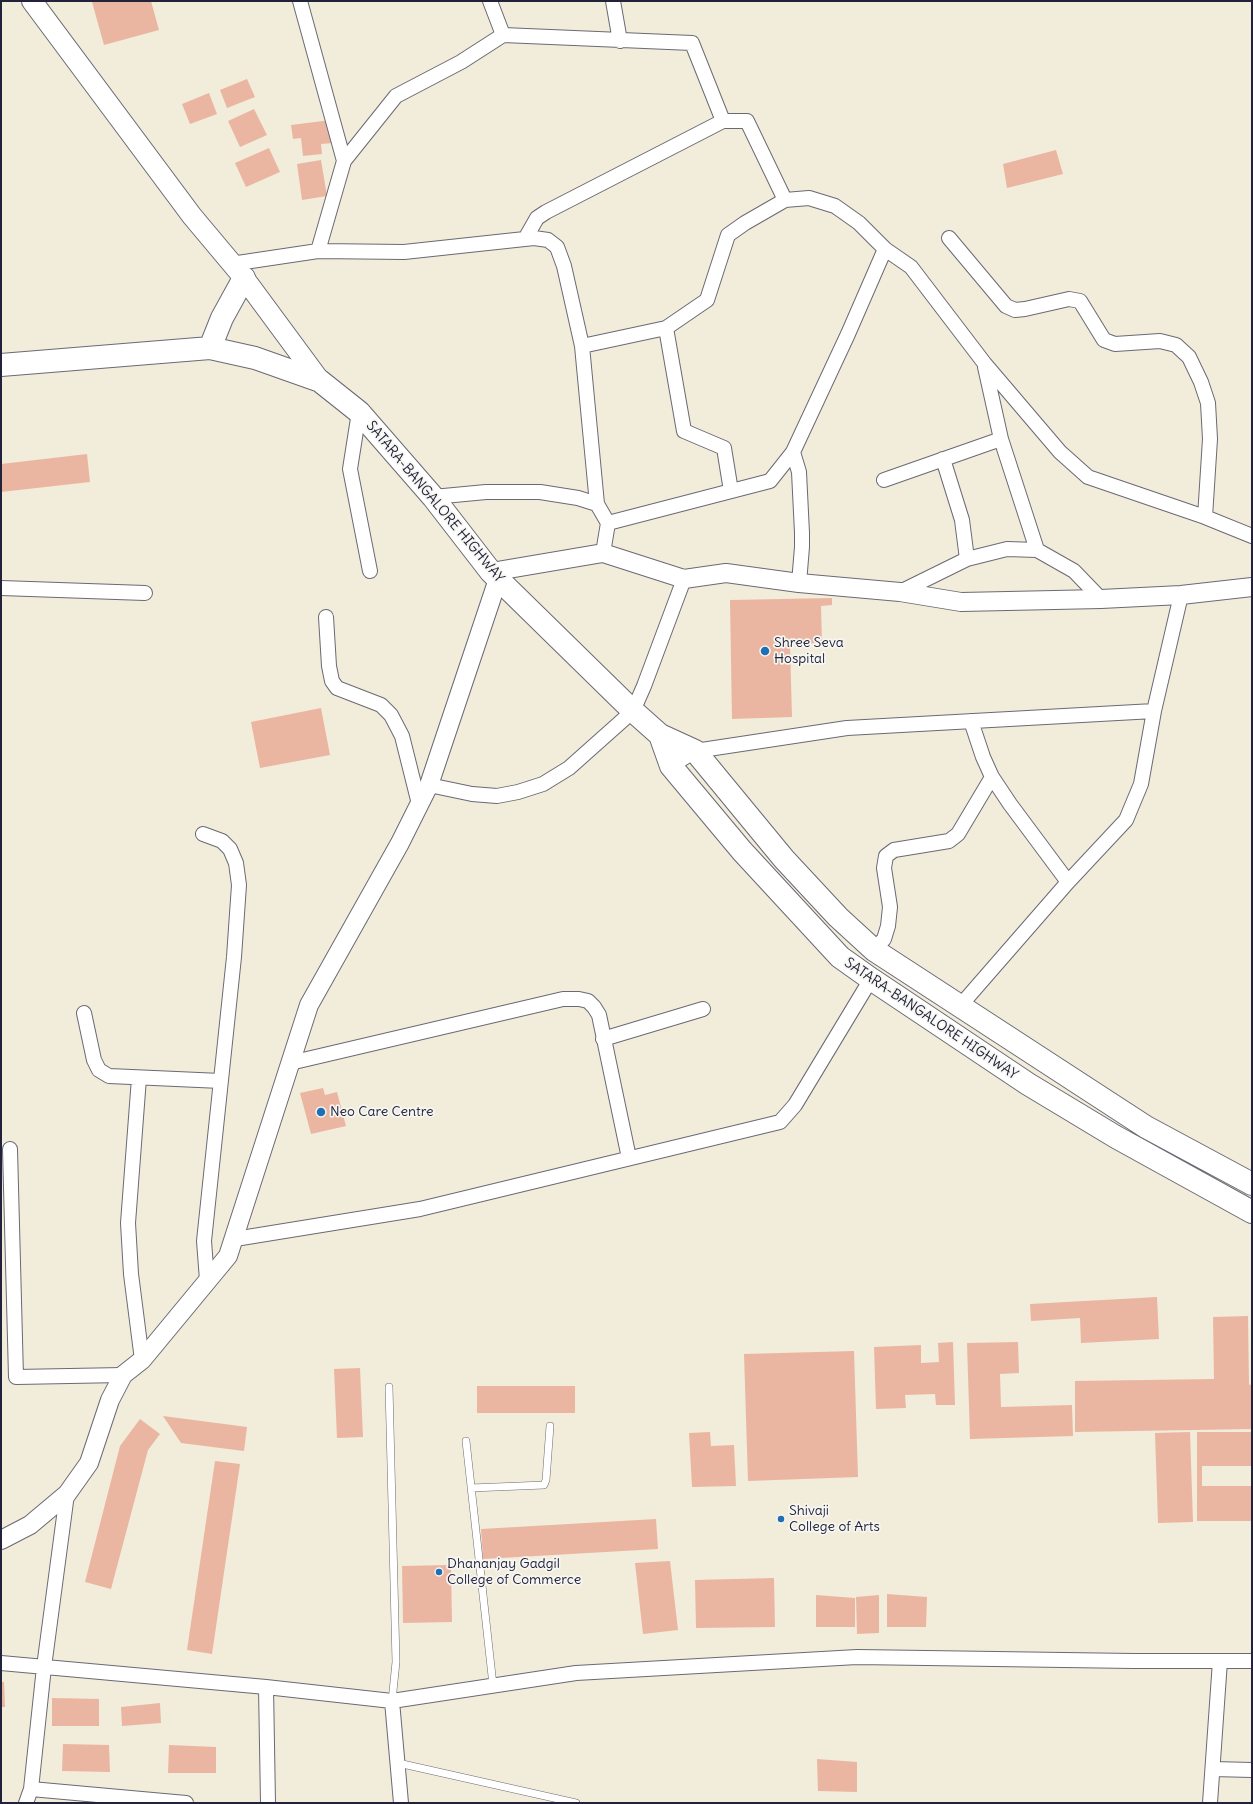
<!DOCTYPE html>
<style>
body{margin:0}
#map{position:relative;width:1253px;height:1804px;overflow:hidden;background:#f2ecdb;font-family:Delius,sans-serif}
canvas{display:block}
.frame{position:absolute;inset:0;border:2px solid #22223b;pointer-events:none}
</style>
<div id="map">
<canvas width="1253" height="1804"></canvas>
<div class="frame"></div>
</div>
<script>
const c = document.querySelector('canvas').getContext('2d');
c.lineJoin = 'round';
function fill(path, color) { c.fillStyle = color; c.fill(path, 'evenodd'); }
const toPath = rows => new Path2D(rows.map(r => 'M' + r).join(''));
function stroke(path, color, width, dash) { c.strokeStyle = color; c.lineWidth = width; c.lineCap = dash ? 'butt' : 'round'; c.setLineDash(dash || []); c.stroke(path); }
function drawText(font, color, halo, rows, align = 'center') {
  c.font = font + ' Delius,sans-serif'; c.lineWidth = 3.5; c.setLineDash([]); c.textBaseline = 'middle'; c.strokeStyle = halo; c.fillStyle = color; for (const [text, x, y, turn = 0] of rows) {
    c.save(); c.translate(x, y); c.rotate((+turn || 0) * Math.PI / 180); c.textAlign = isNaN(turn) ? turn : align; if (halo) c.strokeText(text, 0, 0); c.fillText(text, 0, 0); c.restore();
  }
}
fill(toPath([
 [151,1,159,30,104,45,92,2],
 [247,79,255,97,227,108,220,90],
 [209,93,217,114,190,124,182,104],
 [254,109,267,135,240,147,228,121],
 [331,120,333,143,321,144,322,154,303,156,301,138,293,139,291,125],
 [269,148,280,172,246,187,235,163],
 [1056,150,1063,174,1007,188,1003,164],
 [321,160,327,196,302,200,297,164],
 [87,454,90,482,1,492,1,464],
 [832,598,832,605,821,606,822,643,790,644,792,717,732,719,730,600],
 [321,708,330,755,260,768,251,722],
 [323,1088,325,1095,337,1092,346,1126,311,1134,300,1093],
 [1157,1297,1159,1339,1081,1343,1080,1318,1031,1321,1030,1304],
 [1248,1316,1249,1385,1252,1384,1252,1429,1075,1432,1075,1381,1214,1379,1213,1317],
 [953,1342,955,1405,936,1405,935,1394,905,1395,906,1408,876,1409,874,1347,921,1345,921,1363,939,1362,938,1343],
 [1018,1342,1019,1373,1000,1374,1001,1407,1072,1405,1073,1436,970,1439,967,1343],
 [854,1351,858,1477,748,1481,744,1354],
 [360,1368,363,1437,337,1438,334,1369],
 [477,1386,575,1386,575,1413,477,1413],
 [163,1416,247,1427,244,1451,181,1443],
 [140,1419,160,1434,148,1450,111,1589,85,1582,120,1446],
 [710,1432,711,1446,734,1445,736,1486,692,1487,689,1433],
 [1190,1432,1193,1522,1158,1523,1155,1433],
 [1197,1432,1252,1432,1252,1466,1202,1466,1202,1486,1252,1486,1252,1521,1197,1521],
 [215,1461,240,1464,212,1654,187,1650],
 [656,1519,658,1549,483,1559,481,1529],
 [670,1561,678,1630,643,1634,635,1563],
 [451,1565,452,1622,403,1623,402,1566],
 [774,1578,775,1627,696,1628,695,1580],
 [887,1594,927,1597,926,1627,887,1627],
 [816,1595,855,1598,855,1627,816,1627],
 [879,1595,879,1633,857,1634,856,1597],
 [1,1682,4,1682,5,1707,1,1707],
 [52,1698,99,1699,99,1726,52,1726],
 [160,1703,161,1723,122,1726,121,1707],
 [63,1744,109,1745,110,1772,62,1771],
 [169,1745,216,1747,216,1773,168,1773],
 [817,1759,857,1762,857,1792,818,1791]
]), '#ebb6a1');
const service = toPath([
 [389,1387,396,1662,392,1701],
 [466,1441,493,1685],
 [471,1488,544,1485,546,1480,550,1426],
 [398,1763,576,1803]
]);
const minor = toPath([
 [300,1,344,161],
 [613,1,620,41],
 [503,35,692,43,723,121,747,121,785,200,809,198,835,206,859,223,885,249,911,267,985,364,1060,452,1088,477,1205,517,1252,536],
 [949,238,1006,306,1015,310,1025,309,1069,299,1080,301,1104,340,1115,344,1160,341,1176,345,1189,357,1201,382,1208,403,1210,439,1205,517],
 [525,239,537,218,546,212,723,121],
 [318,251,404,252,534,238,548,240,557,247,564,266,582,346,666,328,707,300,728,235,745,223,785,200],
 [231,264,318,251,344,161,396,96,461,62,503,35,490,1],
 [666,328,684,431,724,448,731,491],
 [582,346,597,504],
 [985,367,1001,439,1037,550],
 [359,412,350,469,370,571],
 [793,452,799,472,802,533,802,547,799,583],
 [943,459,962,520,967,559],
 [884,480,1001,439],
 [433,497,486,492,540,492,578,498,597,504,608,523],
 [603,553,608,523,770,481,793,452,848,334,885,249],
 [1,588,145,593],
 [900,592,967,559,1007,549,1037,550,1074,571,1101,599],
 [326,617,329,666,332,681,337,688,381,705,391,715,402,736,419,804],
 [971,721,983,757,992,777,1010,804,1068,882],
 [671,766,695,751,847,728,1154,711],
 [429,785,472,794,497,796,518,792,543,784,569,768,633,711,644,686,684,579],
 [203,834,222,841,230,849,236,863,239,885,234,957,204,1241,207,1280],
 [874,950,884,939,888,926,890,907,884,868,886,856,894,850,949,841,958,834,992,777],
 [960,1006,1068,882,1126,820,1141,784,1154,711,1181,595],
 [84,1013,94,1060,99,1070,109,1076,221,1081],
 [603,1039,703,1009],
 [290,1063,563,999,579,999,588,1001,594,1007,599,1015,629,1158],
 [139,1078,128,1223,131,1274,142,1360],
 [10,1149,16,1377,123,1375],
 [235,1239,420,1209,780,1122,795,1105,871,979],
 [1,1663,266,1687,392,1701,576,1673,857,1657,1133,1661,1252,1661],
 [266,1687,268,1803],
 [392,1701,401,1803],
 [1213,1769,1252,1770],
 [31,1789,186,1803],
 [26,1803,31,1789,44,1667,67,1494],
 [1210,1803,1220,1661]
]);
const tertiary = toPath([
 [491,572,603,553,684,579,726,573,799,583,900,592,961,602,1101,599,1181,595,1252,587],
 [1,1540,30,1525,67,1494,89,1463,110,1400,123,1375,142,1360,228,1256,309,1005,400,843,429,785,498,579]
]);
const secondary = toPath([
 [32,1,192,216,244,278,320,381]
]);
const primary = toPath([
 [210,348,222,318,244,278],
 [1,365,210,348,255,358,320,381,359,412,433,497,491,572,633,711,660,735,695,751,784,859,838,917,874,950,1146,1127,1252,1184],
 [660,735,671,766,742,851,840,957,871,979,1028,1084,1116,1137,1252,1212]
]);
stroke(service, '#6b6973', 8);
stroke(minor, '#6b6973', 16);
stroke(tertiary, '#6b6973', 20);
stroke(secondary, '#6b6973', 22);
stroke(primary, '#6b6973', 24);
stroke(service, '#fff', 7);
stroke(minor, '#fff', 14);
stroke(tertiary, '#fff', 18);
stroke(secondary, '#fff', 20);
stroke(primary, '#fff', 22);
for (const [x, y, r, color] of [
 [765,651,5,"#1f6fb2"],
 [321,1112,5,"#1f6fb2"],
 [781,1519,4,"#1f6fb2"],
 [439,1572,4,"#1f6fb2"]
]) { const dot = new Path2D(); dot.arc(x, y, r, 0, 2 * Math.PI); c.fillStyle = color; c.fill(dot); stroke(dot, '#f6f6f2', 1.5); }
drawText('14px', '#22223b', '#f6f6f2', [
 ["SATARA-BANGALORE HIGHWAY",435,502,50],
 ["SATARA-BANGALORE HIGHWAY",931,1019,34]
]);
drawText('14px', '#22223b', '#f6f6f2', [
 ["Shree Seva",774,643],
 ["Hospital",774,659],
 ["Neo Care Centre",330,1112],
 ["Shivaji",789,1511],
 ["College of Arts",789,1527],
 ["Dhananjay Gadgil",447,1564],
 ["College of Commerce",447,1580]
], 'left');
</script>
